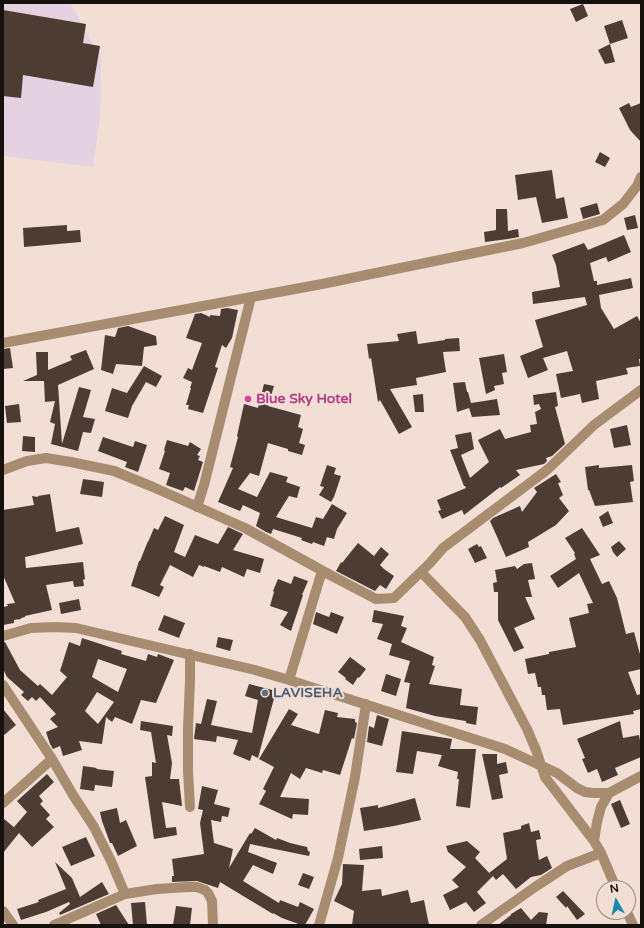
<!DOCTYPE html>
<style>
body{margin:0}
#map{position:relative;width:644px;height:928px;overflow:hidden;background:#f2ded5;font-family:"Varela Round",sans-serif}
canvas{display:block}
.frame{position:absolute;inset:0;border:4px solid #17110d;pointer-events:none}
.north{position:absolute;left:596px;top:880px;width:40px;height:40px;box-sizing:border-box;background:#f2ded5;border:1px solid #9a8c85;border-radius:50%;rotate:351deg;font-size:11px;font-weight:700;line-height:16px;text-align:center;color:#17110d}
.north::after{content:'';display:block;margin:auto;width:14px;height:18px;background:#1888ae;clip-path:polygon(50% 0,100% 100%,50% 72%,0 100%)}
</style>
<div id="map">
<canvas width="644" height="928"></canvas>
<div class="frame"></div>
<div class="north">N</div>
</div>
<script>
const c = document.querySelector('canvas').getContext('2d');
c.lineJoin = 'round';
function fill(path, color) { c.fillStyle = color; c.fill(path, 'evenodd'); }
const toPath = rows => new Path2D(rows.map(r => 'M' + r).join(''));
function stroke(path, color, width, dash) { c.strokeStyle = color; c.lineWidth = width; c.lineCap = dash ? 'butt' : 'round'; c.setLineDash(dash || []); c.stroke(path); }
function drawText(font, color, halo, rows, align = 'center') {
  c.font = font + ' "Varela Round",sans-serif'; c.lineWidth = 4; c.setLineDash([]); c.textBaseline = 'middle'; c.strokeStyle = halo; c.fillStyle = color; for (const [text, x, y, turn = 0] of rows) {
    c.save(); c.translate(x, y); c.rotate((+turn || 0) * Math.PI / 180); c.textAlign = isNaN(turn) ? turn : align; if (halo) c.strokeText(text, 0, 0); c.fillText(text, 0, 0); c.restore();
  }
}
fill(toPath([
 [3,3,70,3,101,59,100,117,93,167,3,156]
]), '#e4d2e3');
fill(toPath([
 [583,4,588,16,576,22,570,9],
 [3,10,86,24,83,43,100,46,93,87,23,75,21,98,3,96],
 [622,20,628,38,610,44,604,26],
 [610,44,615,62,605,64,598,50],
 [629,103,631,107,641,103,641,142,630,130,619,108],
 [600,152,610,158,605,167,595,162],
 [552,170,556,199,564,197,568,218,542,223,536,197,518,200,515,175],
 [597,203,600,214,583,219,580,208],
 [496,209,507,209,508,231,518,229,519,237,508,239,508,236,508,239,485,242,484,232,496,230],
 [635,215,638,228,627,230,624,218],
 [67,225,67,231,80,230,81,242,24,247,23,228],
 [624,235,631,252,608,262,606,257,590,263,594,281,597,281,597,285,631,278,633,288,599,295,601,308,614,329,637,316,641,323,641,359,639,359,640,366,626,368,628,374,596,381,599,399,582,403,580,394,561,398,556,374,573,371,567,351,543,358,548,370,528,378,520,356,543,347,535,320,587,305,585,297,533,304,532,292,560,287,556,265,552,255,584,243,588,250],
 [227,308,238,310,232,338,226,348,222,345,215,367,218,368,203,413,188,409,189,405,186,405,191,388,190,388,192,382,183,378,188,368,192,370,202,343,186,338,195,314,201,313,210,317,210,315,220,316,221,309],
 [128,326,156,336,157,345,144,347,142,366,116,364,113,374,101,370,105,335,115,337,118,328],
 [416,331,418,344,445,340,445,339,459,338,460,351,443,352,446,372,416,378,417,385,390,389,412,427,399,434,380,400,378,402,371,358,369,359,367,344,399,341,397,334],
 [10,348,13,368,3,369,3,349],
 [86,350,94,369,58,385,62,444,79,387,91,390,83,417,95,419,91,433,83,432,78,451,51,444,55,424,50,422,55,401,45,402,44,381,23,381,37,375,36,352,48,352,48,370,72,360,70,356],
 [504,354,507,372,502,373,504,384,494,386,495,390,486,394,479,358],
 [144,366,162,376,156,387,146,382,132,406,128,418,105,411,112,388,127,393],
 [465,382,467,392,468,392,471,403,497,399,500,415,472,417,469,408,457,412,453,383],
 [264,384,274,386,268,406,301,415,298,427,303,429,299,443,305,445,302,455,288,451,288,449,268,443,259,476,250,473,238,489,257,497,270,472,288,477,286,482,300,487,297,498,289,496,276,517,312,528,316,517,323,519,332,504,347,513,337,529,334,539,327,537,324,546,313,542,312,544,301,540,302,538,273,529,271,534,266,532,256,526,260,513,243,505,240,511,218,502,233,468,230,467,238,437,237,436,244,404,258,408],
 [556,392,558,406,555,407,565,444,552,456,546,458,547,461,544,464,516,470,520,475,501,488,500,487,464,515,462,510,442,519,438,511,441,510,437,500,466,488,465,486,464,486,450,450,458,448,455,435,471,432,474,449,461,455,470,478,489,462,478,440,500,429,505,439,531,432,530,425,537,424,535,412,541,409,539,404,534,405,533,395],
 [423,394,424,412,415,412,413,395],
 [19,404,21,422,7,423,5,406],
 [627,425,631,445,614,448,610,429],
 [23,436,35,437,35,452,22,451],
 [103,437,133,447,135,441,147,445,138,472,125,467,127,462,98,451],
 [167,440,188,446,190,442,201,449,197,455,200,456,198,460,203,462,194,491,185,487,183,491,166,485,170,473,159,469,165,451,164,450],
 [327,465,336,468,334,474,341,476,334,497,331,502,319,495,324,487,320,486],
 [599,465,599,468,632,465,634,481,630,482,633,502,595,506,589,490,588,490,585,467],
 [556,474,561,482,558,483,563,495,559,498,569,511,556,525,528,542,529,547,506,557,490,521,493,518,520,506,522,512,537,492,534,488],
 [83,479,104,482,102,497,80,494],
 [50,494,56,532,79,527,83,544,25,557,26,568,83,562,85,579,83,580,84,586,74,587,73,581,46,585,52,610,25,616,25,617,21,618,21,619,14,620,14,623,3,625,3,607,8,606,7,604,15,603,3,575,3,510,34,505,32,496,38,497,38,496],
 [608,511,613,523,603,527,599,517],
 [165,516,184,525,174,552,185,557,195,535,218,544,228,527,243,534,233,550,264,559,260,573,247,569,244,577,222,567,220,572,204,566,204,567,199,565,193,577,170,565,160,585,164,587,159,597,140,589,131,586,139,561,140,561,148,541,148,542,154,528,158,530],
 [582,528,600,555,590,559,602,584,609,581,617,598,626,634,634,632,641,658,641,669,628,672,637,695,641,694,641,709,633,711,634,714,563,725,560,709,547,710,545,695,542,695,541,687,538,687,535,673,528,674,525,659,549,654,549,652,576,647,569,618,589,613,587,604,593,603,579,573,558,588,550,576,576,559,574,554,575,553,565,538],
 [619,541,626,549,617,557,613,552,611,547],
 [358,543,374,556,381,547,389,554,380,565,384,569,394,576,386,589,380,585,375,591,336,571,341,562,342,563],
 [477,544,479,547,481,546,487,558,475,563,468,549],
 [532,563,535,579,528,580,532,597,525,597,535,619,514,628,524,648,514,652,498,620,498,592,494,592,493,583,497,582,495,570,515,566,517,569,524,564],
 [294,576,308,581,302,595,303,595,291,631,280,625,288,612,270,606,274,592,273,591,278,579,291,584],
 [79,599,81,610,61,614,59,603],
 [374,610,404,616,401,626,407,628,401,642,434,657,432,665,435,666,429,684,462,689,460,705,478,707,476,725,466,723,466,721,435,716,406,708,410,683,404,682,410,661,389,655,392,644,377,639,383,624,372,622],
 [316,612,329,617,331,612,344,617,337,634,313,624],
 [164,615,185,623,179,638,158,630],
 [218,637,233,640,230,651,216,647],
 [82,638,122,651,121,654,146,661,148,654,157,657,158,654,174,660,156,703,141,700,132,724,115,717,112,722,106,717,102,744,79,741,82,750,63,756,60,746,53,749,50,744,46,732,58,727,50,719,56,714,40,697,36,701,32,697,28,701,21,695,24,692,7,677,3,669,3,642,5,642,20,670,38,686,40,684,52,695,67,677,60,671,69,642,80,646],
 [98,659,127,669,118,692,92,677],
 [97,692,114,702,98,724,85,711],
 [350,657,366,669,359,678,358,677,353,685,345,679,346,678,338,672],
 [386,674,401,679,396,696,381,691],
 [249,684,276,691,258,758,252,755,250,761,233,754,238,740,217,736,216,742,194,739,196,723,201,724,207,699,217,701,211,725,252,733,258,700,245,696],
 [3,709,16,725,3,736],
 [289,709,298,714,291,725,319,734,325,710,338,713,337,717,355,719,355,722,357,723,354,739,352,738,340,775,323,770,322,773,306,768,300,779,291,773,280,797,309,799,308,815,293,814,292,819,259,804,266,791,263,789,274,767,259,759],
 [377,715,389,719,382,746,367,742,369,726,374,728],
 [141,721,173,726,172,736,167,735,172,763,170,779,179,779,182,806,162,802,166,828,176,827,177,835,154,839,145,777,152,776,152,762,156,763,151,732,140,730],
 [620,721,623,738,639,735,641,746,641,757,615,768,618,775,602,782,597,769,588,773,582,759,585,758,577,739],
 [402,731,452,739,450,749,476,749,470,808,456,806,459,779,457,779,458,772,438,766,442,755,417,751,413,774,396,772],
 [482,754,497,754,497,764,506,762,508,773,499,775,503,798,492,800],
 [83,766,97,768,96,769,114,771,112,787,95,785,94,791,80,789],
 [47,774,54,782,39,796,43,801,40,804,50,815,46,819,54,827,32,847,19,833,3,853,3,818,16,829,14,827,27,812,17,801],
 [202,786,218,790,214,804,230,808,228,817,222,816,221,822,211,820,214,843,233,849,229,868,250,833,251,834,255,828,276,840,277,838,290,843,307,847,308,851,310,852,309,856,250,844,248,852,277,863,273,874,253,865,243,881,279,903,280,900,298,907,300,902,314,909,305,925,301,925,282,918,273,913,273,914,220,882,218,888,197,881,172,882,172,876,174,876,172,859,204,854,200,823,203,810,198,809],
 [415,798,421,820,394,826,364,831,360,808,378,805,378,808],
 [620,800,630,824,621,828,611,804],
 [117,808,120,823,126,820,137,846,118,856,112,843,110,843,102,821,100,812],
 [529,823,531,832,539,830,541,839,536,840,539,860,547,856,552,868,541,875,531,877,516,889,503,874,496,880,493,876,477,892,486,903,474,912,466,902,450,910,443,895,459,887,452,880,466,867,448,852,446,846,467,841,480,852,475,858,492,876,489,873,507,859,503,833,521,829,521,826],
 [86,837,95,856,71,866,62,847],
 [382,846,383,858,360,860,359,849],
 [55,862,72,878,80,897,102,882,109,894,60,915,59,913,70,904,69,902,46,912,21,920,17,909,39,902,38,900,66,889],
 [343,864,364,865,362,891,381,889,382,896,408,890,411,903,424,900,429,925,352,925,354,911,334,901,342,884],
 [303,873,314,877,309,889,298,885],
 [563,891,585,914,577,920,567,906,566,908,556,897],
 [145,902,147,925,133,925,131,903],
 [116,905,129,925,101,925,96,914],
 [176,906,192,908,190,925,173,925],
 [521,908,531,920,539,912,548,913,546,925,498,925,511,915,511,914]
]), '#4c3c34');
stroke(toPath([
 [3,343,322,284,523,243,603,220,623,204,637,186,641,177],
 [3,470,27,461,46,458,71,462,114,471,153,487,245,528,332,576,376,599,394,598,430,563,443,548,547,470,594,425,641,390],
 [197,507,204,485,251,297],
 [421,572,465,617,480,640,527,729,536,750,545,777,594,841,601,853,616,888],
 [3,636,31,628,55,627,76,628,255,670,289,680,505,749,557,773,577,788,585,792,593,793,609,793],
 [289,680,322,571],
 [3,685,52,759,73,795,94,827,111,861,125,894],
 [3,803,52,759],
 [190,807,188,771,188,728,190,681,190,654],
 [594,841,597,822,601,807,609,793,641,776],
 [3,911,13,925],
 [627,912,633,925],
 [54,925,125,894,157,889,188,887,197,887,205,890,208,893,212,901,213,925],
 [319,925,338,858,355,777,366,704],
 [481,925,535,887,567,866,601,853]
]), '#a88c70', 10);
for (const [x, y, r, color] of [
 [248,399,4,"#d1479c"],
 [265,693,4,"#5c6f8a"]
]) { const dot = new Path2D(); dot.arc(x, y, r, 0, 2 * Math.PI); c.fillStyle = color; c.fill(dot); stroke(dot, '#f2ded5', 1.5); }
drawText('bold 14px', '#b23c85', '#f2ded5', [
 ["Blue Sky Hotel",256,399]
], 'left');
drawText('bold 14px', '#4e5e75', '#f2ded5', [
 ["LAVISEHA",273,693]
], 'left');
</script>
